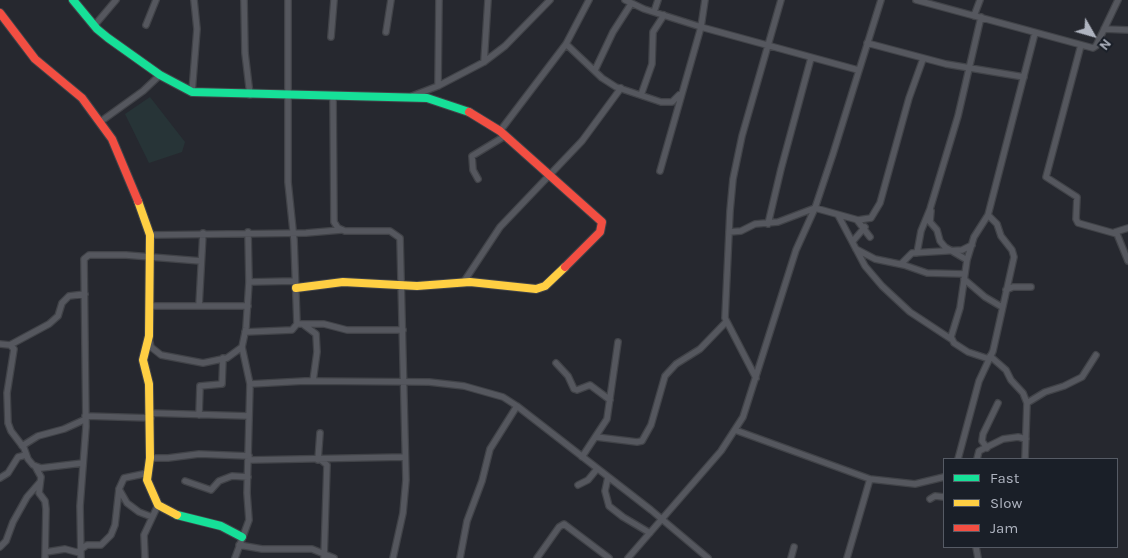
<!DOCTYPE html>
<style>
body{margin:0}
#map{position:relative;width:1128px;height:558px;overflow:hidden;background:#26282f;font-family:Karla,sans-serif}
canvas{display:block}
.legend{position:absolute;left:943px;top:458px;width:175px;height:90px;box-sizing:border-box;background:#1a1f28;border:1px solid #565b65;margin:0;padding:6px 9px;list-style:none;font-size:15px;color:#afb4c0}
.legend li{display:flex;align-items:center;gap:10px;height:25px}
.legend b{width:25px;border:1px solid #565b65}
.north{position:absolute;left:1068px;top:10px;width:50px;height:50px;-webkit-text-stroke:4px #1a1f28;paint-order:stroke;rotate:128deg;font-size:14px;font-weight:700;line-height:20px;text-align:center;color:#afb4c0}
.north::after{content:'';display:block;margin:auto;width:18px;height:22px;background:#afb4c0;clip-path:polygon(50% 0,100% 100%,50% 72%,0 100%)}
</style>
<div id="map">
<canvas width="1128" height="558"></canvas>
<ul class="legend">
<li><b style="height:6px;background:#16e098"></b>Fast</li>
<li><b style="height:6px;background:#ffcf43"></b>Slow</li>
<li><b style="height:6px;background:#f24e42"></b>Jam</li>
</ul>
<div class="north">N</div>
</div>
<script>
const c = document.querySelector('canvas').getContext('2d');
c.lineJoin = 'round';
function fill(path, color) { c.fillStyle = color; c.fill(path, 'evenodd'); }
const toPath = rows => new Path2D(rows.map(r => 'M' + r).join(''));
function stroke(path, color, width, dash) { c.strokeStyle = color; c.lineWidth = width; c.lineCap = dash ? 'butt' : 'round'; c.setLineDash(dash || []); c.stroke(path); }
fill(toPath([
 [150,97,185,142,182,152,149,163,125,114]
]), '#273437');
const street = toPath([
 [244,0,245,53,250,95],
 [625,0,644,9,701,27,858,70],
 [916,0,1093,48,1096,46,1118,0],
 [654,12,658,0],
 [974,16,980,0],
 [146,25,156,0],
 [94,26,116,0],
 [1104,29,1128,30],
 [386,32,391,0],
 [331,37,334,0],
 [867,43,946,64,1024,77],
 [566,44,602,78,616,87,661,102,672,102,679,95],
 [1081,45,1046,177,1077,197,1076,219,1078,223,1117,234,1128,261],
 [484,62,488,0],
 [595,70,613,32,631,4],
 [438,86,439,0],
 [192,92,197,29,194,0],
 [333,95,334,222,338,228,345,231,390,231,400,238,406,480,403,513,393,558],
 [641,95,652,64,653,32,664,15],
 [412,96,438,86,484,62,505,46,550,0],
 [100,122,143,91,160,75],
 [500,131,566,44,589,0],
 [660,171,701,27,705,0],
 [478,179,473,170,472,156,505,136],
 [931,211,930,222,937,230,940,241,945,247,967,260],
 [838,215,865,266,882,286,910,312,951,339],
 [857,220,870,237],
 [768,224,781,169,811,58],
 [729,232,741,231,755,224,778,222,815,208,858,220,871,218,880,203,909,98,923,59],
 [1115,232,1128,228],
 [150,235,306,233,341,230],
 [853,241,865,227],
 [856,249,875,259,904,265,927,273,965,274],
 [917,253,921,231,930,209,958,116,981,17],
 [901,264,912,253,962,250,972,245],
 [964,279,985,297,1002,307],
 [249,282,294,281],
 [463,283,500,227,582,141,621,88],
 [1006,290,1013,287,1031,287],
 [149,306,248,306],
 [199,306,203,233],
 [297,324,324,324,347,330,403,330],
 [304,325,316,334,317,352,313,381],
 [245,332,292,330,297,324,294,240,288,182,288,0],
 [149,338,151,347,161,355,203,363,227,358,242,347],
 [0,344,10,345,14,349,7,393,8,423,11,431,24,448,28,459,33,465,41,468,83,463],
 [10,345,49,324,58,316,62,303,69,296,85,294],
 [990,356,1006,370,1011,380,1023,393,1027,403,1025,459],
 [989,359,968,352,954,343,951,337,960,308,967,260,974,237,988,215,1035,33],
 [556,363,568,376,574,389,577,390,590,385,610,400],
 [756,378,725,318,730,211,733,179,742,136,781,0],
 [250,384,305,381,429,382,464,386,503,397,517,406,651,510,708,558],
 [1027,403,1045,392,1064,386,1082,377,1096,355],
 [150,413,249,416],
 [199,415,200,386,222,384,223,358],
 [85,416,151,418],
 [735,430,870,479,915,484,944,477],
 [596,437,637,442,642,441,651,425,665,376,676,364,700,349,726,322],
 [22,446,38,436,64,429,86,419],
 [987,448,982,441,983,434,998,403],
 [582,457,607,419,618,342],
 [150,458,168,458,199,454,249,456],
 [958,459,979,381,993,351,1014,257,1012,250,1001,236,997,224,988,215],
 [977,459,979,451,1003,439,1018,437,1026,439],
 [249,460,405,457],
 [318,460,320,433],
 [321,460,327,465,324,558],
 [35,466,41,477,39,493,45,501,46,509,45,558],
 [608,477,605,491,609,506,623,517,650,533],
 [0,478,8,473,18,457,26,455],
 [185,481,211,490,219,481,232,476,248,477],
 [578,485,588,480,597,469],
 [119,489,127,503,139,512,152,517],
 [930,499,935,496,944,497],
 [239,545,262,549,312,549,334,558],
 [0,547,6,541,13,522,27,497,40,482],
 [976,547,978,558],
 [80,550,87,545,101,545,111,535,115,525,119,489,124,478,148,473],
 [46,552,65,549,80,553],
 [81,558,80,506,86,427,84,259,89,255,126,255,201,261],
 [145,558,144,535,158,505],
 [235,558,249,520,247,493,250,384,242,347,246,328,249,282,248,232],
 [460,558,467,521,482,481,490,449,517,406],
 [537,558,559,527,564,524,609,558],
 [628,558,721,451,743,417,796,250,815,208,833,154,881,0],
 [791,558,794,547],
 [847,558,870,479]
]);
const fast = toPath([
 [73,0,97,29,108,38,160,75,192,92,427,98,469,112],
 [177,515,221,526,242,537]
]);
const slow = toPath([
 [138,201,150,235,149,336,143,360,149,384,150,458,147,480,158,505,177,515],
 [296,288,343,282,417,286,470,282,536,289,545,286,565,267]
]);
const jam = toPath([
 [0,13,35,59,82,98,112,139,138,201],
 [469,112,500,131,602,222,600,232,565,267]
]);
stroke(street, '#414348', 8);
stroke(fast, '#414348', 10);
stroke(slow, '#414348', 10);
stroke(jam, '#414348', 10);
stroke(street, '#55575e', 5.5);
stroke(fast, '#16e098', 8);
stroke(slow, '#ffcf43', 8);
stroke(jam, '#f24e42', 8);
</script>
